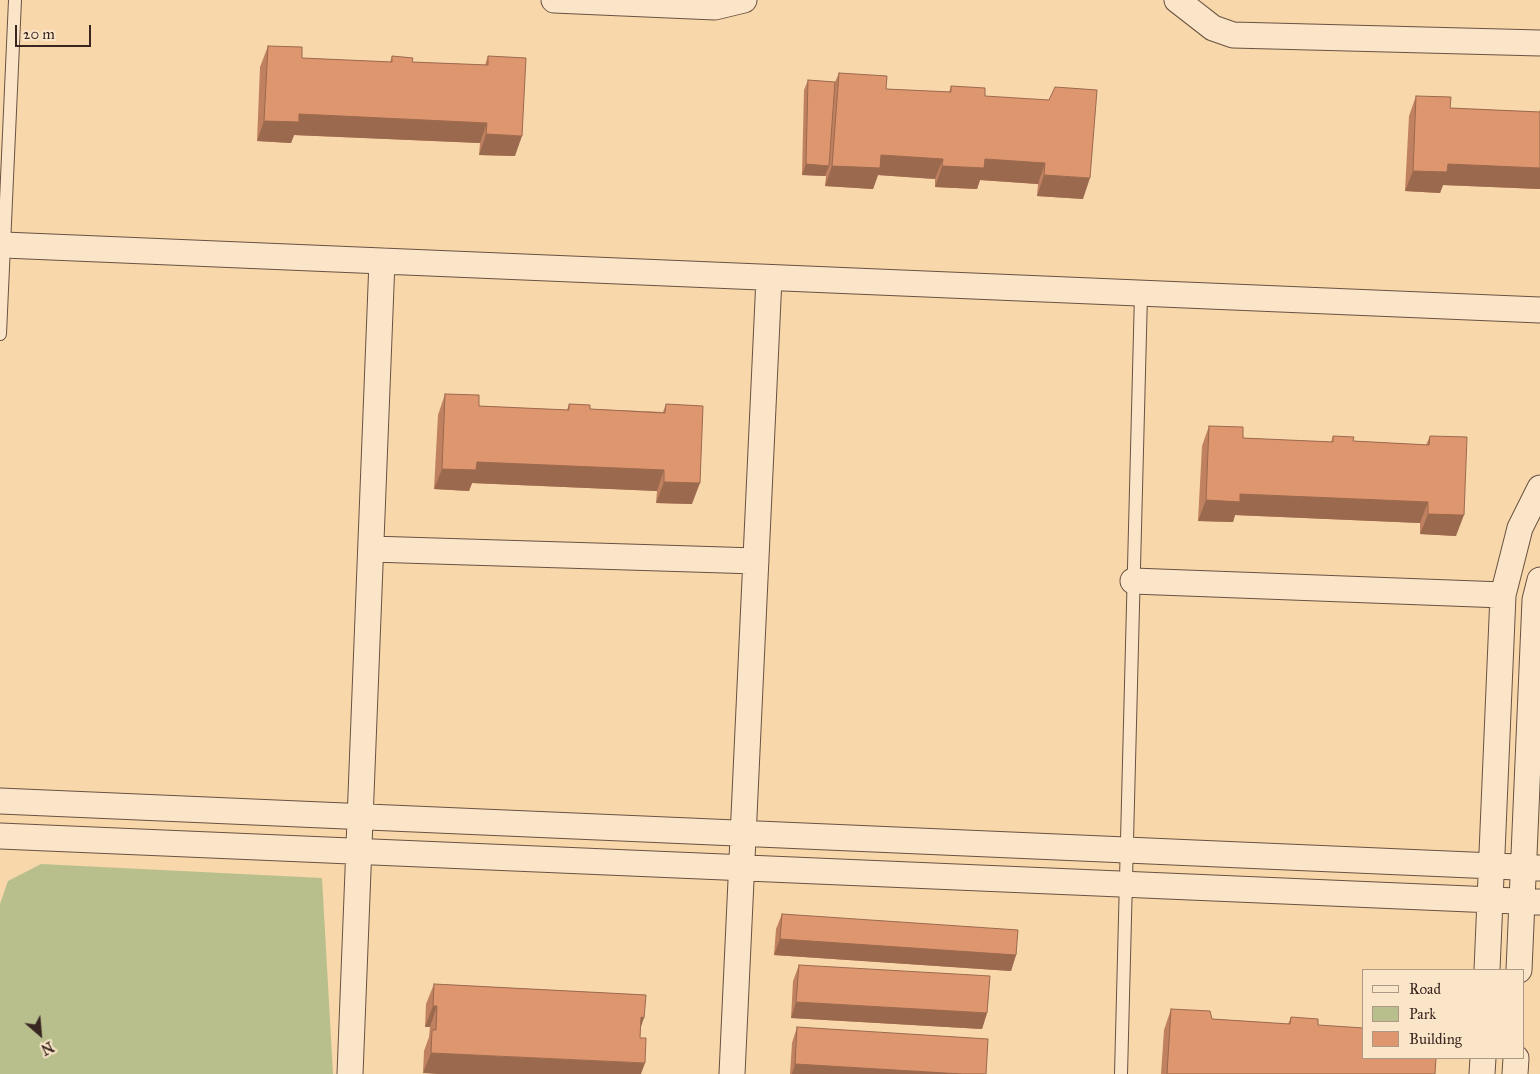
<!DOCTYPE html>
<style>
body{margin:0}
#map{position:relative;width:1540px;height:1074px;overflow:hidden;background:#f8d7aa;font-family:"IM FELL Great Primer",serif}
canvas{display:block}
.legend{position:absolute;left:1362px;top:969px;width:162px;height:90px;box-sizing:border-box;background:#fae5c8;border:1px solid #ad9985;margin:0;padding:6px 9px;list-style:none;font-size:15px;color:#392620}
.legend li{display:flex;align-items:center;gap:10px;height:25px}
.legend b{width:25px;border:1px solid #ad9985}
.north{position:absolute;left:15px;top:1009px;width:50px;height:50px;-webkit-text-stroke:4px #fae5c8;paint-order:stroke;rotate:153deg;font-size:14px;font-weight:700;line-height:20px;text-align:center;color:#392620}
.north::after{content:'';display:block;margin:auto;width:18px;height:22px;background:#392620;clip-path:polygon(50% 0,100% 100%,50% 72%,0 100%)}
.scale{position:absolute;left:15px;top:25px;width:76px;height:22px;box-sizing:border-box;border:2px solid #392620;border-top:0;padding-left:6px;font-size:15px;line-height:18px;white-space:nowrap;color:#392620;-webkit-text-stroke:4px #fae5c8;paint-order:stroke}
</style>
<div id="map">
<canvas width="1540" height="1074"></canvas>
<ul class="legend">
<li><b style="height:6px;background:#fae5c8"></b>Road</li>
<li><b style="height:14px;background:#b8bf8d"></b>Park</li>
<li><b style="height:14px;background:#de966f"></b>Building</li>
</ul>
<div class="north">N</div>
<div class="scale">20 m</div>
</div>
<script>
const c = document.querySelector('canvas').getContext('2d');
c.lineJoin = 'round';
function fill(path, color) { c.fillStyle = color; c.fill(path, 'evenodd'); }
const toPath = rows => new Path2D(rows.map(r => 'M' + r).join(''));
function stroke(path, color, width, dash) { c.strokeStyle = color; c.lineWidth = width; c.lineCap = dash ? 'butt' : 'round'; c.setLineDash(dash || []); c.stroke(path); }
fill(toPath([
 [41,864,322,878,333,1074,0,1074,0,904,8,881]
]), '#b8bf8d');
const service = toPath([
 [0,334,15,0],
 [1121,1074,1141,294]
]);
const minor = toPath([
 [554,0,715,7,744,0],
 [1177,0,1213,28,1233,35,1540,43],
 [4,245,1540,310],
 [371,549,756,561],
 [1133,581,1503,595],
 [0,801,1540,868],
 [0,836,1540,902],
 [1487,970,1503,595,1520,528,1540,488],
 [1519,970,1535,600,1540,580],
 [350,1074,382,261],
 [732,1074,769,278],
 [1482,1074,1483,1058],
 [1515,1074,1516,1058]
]);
stroke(service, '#695242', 14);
stroke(minor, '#695242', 27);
stroke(service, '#fae5c8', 12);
stroke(minor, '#fae5c8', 25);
fill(toPath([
 [268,46,302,58,390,62,392,56,412,62,485,65,488,56,515,156,479,155,480,143,294,135,291,143,257,141,260,67],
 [839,73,886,89,949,92,951,86,985,96,1083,199,1037,196,1038,184,980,180,977,189,935,187,935,179,878,175,873,189,825,186,826,176,825,176,802,175,804,90,808,80,835,82],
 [1416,96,1450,108,1539,112,1540,109,1540,189,1443,185,1440,193,1405,191,1409,116],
 [445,394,479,406,567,410,569,404,590,409,663,412,666,404,692,504,656,503,657,491,472,483,469,491,434,489,438,415],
 [1209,426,1243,438,1331,442,1333,436,1353,441,1426,445,1430,436,1456,536,1420,534,1420,523,1235,515,1233,522,1198,521,1202,446],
 [782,914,1016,955,1011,971,774,955,776,929],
 [799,965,987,1013,982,1029,791,1018,793,981],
 [434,984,646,995,423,1073,424,1051,429,1037,430,1027,425,1027,426,1004],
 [1171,1009,1212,1019,1288,1024,1291,1017,1318,1025,1435,1074,1161,1074,1164,1030],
 [797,1027,986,1074,790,1074,792,1043]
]), '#bf815f');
fill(toPath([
 [299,114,487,123,480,143,294,135,291,143,257,141,264,121],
 [486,134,522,136,515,156,479,155],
 [881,155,943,159,935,179,878,175,873,189,825,186,832,166],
 [985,159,1045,163,1038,184,980,180,977,189,935,187,942,166],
 [806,164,829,166,825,176,802,175],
 [1448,164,1540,168,1540,189,1443,185,1440,193,1405,191,1413,171],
 [1044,175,1090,178,1083,199,1037,196],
 [477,462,664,470,657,491,472,483,469,491,434,489,442,469],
 [664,482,700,483,692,504,656,503],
 [1240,494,1428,502,1420,523,1235,515,1233,522,1198,521,1206,500],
 [1428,514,1464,515,1456,536,1420,534],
 [780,939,1016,955,1011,971,774,955],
 [796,1002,987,1013,982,1029,791,1018],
 [433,1006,437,1006,430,1027,425,1027],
 [641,1017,644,1018,637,1038],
 [431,1053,645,1063,641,1074,437,1074,423,1073],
 [795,1064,962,1074,792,1074]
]), '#9b694e');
const building = toPath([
 [268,46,302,47,302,58,392,62,392,56,413,58,412,62,488,65,488,56,526,58,522,136,486,134,487,123,299,114,299,122,264,121,268,46],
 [839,73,887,76,886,89,951,92,951,86,985,88,985,96,1049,100,1055,87,1097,90,1090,178,1044,175,1045,163,985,159,984,168,942,166,943,159,881,155,880,168,832,166,839,73],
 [808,80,835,82,829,166,806,164,808,80],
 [1416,96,1451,97,1450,108,1540,112,1540,168,1448,164,1447,172,1413,171,1416,96],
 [445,394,479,395,479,406,569,410,569,404,590,405,590,409,665,413,666,404,703,406,700,483,664,482,664,470,477,462,476,470,442,469,445,394],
 [1209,426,1243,427,1243,438,1333,442,1333,436,1354,437,1353,441,1429,445,1430,436,1467,437,1464,515,1428,514,1428,502,1240,494,1240,502,1206,500,1209,426],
 [782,914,1018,930,1016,955,780,939,782,914],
 [799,965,990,976,987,1013,796,1002,799,965],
 [434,984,646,995,644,1018,641,1017,640,1038,646,1038,645,1063,431,1053,432,1030,436,1030,437,1006,433,1006,434,984],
 [1171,1009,1210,1011,1212,1019,1290,1024,1291,1017,1318,1019,1318,1025,1364,1028,1364,1058,1436,1058,1435,1074,1167,1074,1171,1009],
 [797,1027,988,1039,986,1074,962,1074,795,1064,797,1027]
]);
fill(building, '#de966f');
stroke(building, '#9b694e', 1);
</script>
